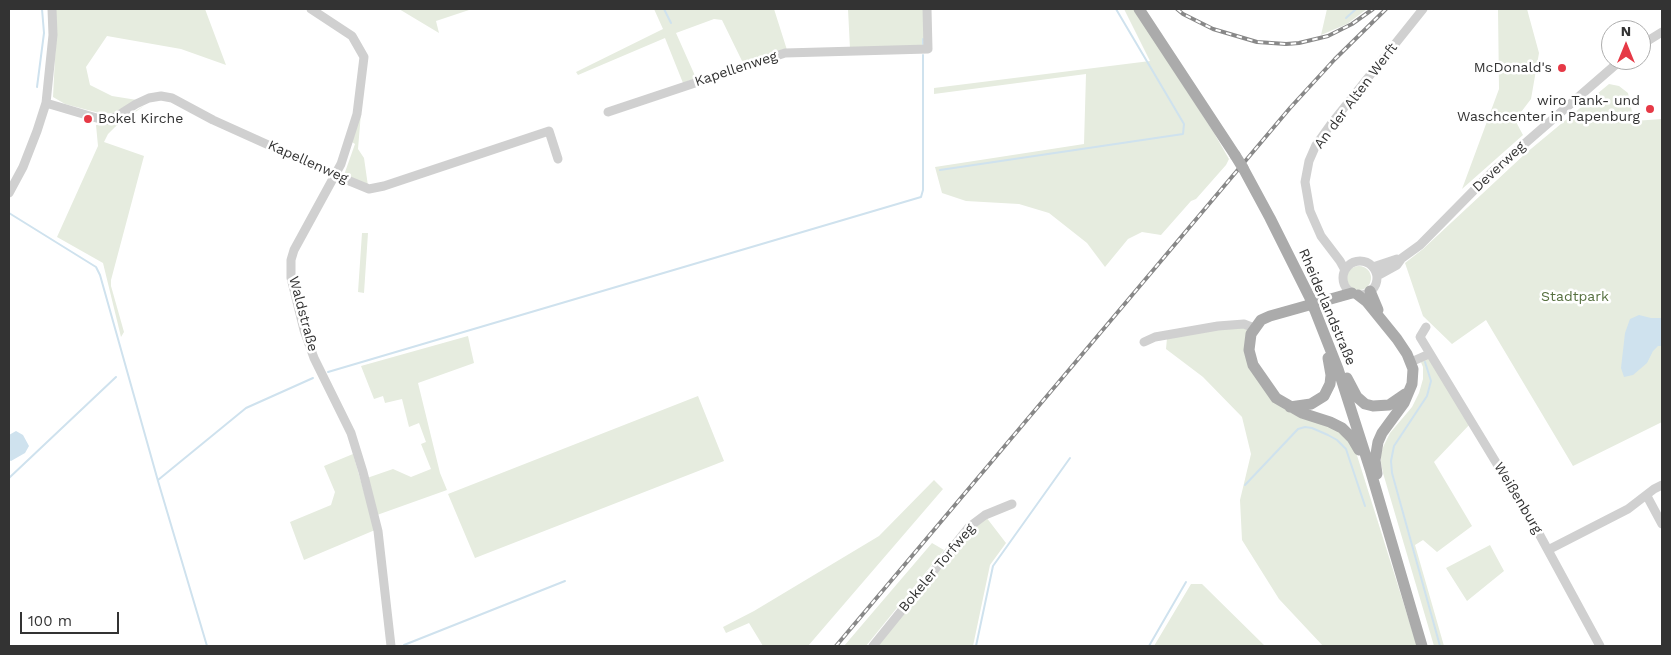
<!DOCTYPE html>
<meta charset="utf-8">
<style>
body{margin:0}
#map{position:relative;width:1671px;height:655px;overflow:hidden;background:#fff;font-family:"Work Sans",sans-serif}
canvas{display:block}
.frame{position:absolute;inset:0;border:10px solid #333;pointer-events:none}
.north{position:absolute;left:1601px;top:20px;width:50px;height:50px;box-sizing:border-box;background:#fff;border:1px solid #adadad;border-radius:50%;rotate:0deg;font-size:14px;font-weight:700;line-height:20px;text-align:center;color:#333}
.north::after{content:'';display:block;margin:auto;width:18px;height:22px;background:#e63946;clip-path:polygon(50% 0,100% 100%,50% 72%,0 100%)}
.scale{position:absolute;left:20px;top:612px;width:99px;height:22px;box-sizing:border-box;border:2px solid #333;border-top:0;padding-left:6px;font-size:15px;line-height:18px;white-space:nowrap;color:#333;-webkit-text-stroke:4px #fff;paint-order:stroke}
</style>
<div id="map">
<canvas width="1671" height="655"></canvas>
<div class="frame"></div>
<div class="north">N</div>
<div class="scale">100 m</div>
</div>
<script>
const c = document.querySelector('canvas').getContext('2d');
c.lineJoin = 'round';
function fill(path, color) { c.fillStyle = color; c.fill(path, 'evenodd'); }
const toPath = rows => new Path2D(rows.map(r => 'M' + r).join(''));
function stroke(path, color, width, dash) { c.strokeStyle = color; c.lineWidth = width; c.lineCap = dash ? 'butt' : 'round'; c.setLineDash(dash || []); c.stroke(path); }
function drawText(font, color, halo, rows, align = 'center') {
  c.font = font + ' "Work Sans",sans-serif'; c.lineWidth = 5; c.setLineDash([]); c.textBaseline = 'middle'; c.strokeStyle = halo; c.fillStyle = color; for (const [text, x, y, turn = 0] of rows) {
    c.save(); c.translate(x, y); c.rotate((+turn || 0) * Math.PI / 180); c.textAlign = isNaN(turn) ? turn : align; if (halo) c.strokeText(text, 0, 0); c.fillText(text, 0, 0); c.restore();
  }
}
fill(toPath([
 [56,9,205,9,226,65,181,49,107,36,86,67,90,85,112,96,137,100,113,113,103,114,65,104,53,97,56,38],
 [399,9,472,9,436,21,439,33],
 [654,9,774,9,787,50,743,63,722,20,714,19,676,33,696,78,683,83,665,38,578,75,576,72,663,29],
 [848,9,925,9,925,47,850,49],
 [1124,9,1134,9,1214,133,1229,159,1226,165,1196,199,1191,201,1161,235,1142,232,1128,239,1105,267,1087,243,1049,213,1019,204,966,201,942,193,935,167,1084,144,1086,74,934,94,934,88,1150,61],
 [1327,9,1367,9,1347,24,1321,35],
 [1498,9,1527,9,1539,53,1531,99,1515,120,1523,135,1462,189,1499,89],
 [1609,84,1619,86,1628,93,1634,121,1662,119,1662,422,1573,466,1486,320,1452,344,1423,316,1405,263,1423,249,1526,153],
 [145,105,115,127,108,134,104,142,144,156,111,280,111,286,124,332,121,337,103,263,57,237,98,146,96,125,106,124,124,118],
 [361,113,358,149,364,158,368,186,344,175,355,144,352,142],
 [362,233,368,233,364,293,358,292],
 '1347 278a12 12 0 1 1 24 0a12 12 0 1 1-24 0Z',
 [1236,326,1244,327,1248,331,1245,343,1271,399,1340,432,1355,449,1417,646,1323,646,1279,599,1242,540,1240,500,1251,454,1242,417,1203,377,1166,349,1167,338],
 [468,336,474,363,418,383,440,473,447,490,377,515,367,478,393,469,411,477,431,469,421,444,426,442,419,423,409,427,402,399,385,403,383,396,374,399,361,366],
 [1429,359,1471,423,1434,462,1472,526,1437,552,1423,540,1415,545,1444,646,1434,646,1383,473,1381,463,1381,453,1384,445,1390,433,1412,407,1419,393,1423,379,1423,367,1420,360],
 [698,396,724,461,475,558,448,494],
 [353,454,375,530,304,560,290,522,331,505,335,492,324,466],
 [934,480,943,489,808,646,763,646,749,623,726,633,723,627,754,611,879,536],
 [986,517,1006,543,990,565,973,646,877,646,971,529],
 [932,543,944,550,866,646,844,646],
 [1490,545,1504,571,1467,601,1446,568],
 [1191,584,1202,584,1265,646,1154,646]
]), '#e6ecdf');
fill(toPath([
 [1639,315,1651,318,1662,318,1662,346,1658,346,1653,351,1647,363,1633,375,1624,377,1621,368,1625,333,1630,319],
 [16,431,23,435,29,446,25,453,11,461,9,460,9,435]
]), '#cfe2ee');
stroke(toPath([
 [664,9,671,23],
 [1346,18,1356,9],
 [923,39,923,44],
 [37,87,44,33,42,9],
 [940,170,1183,134,1184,124,1116,9],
 [9,213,96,267,100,275,158,481,207,646],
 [1425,362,1431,381,1427,396,1394,446,1391,461,1392,473,1440,646],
 [328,372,921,197,923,190,923,55],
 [9,478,116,377],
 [158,480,246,408,313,378],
 [1245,485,1298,429,1305,427,1312,428,1328,435,1337,440,1346,449,1365,506],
 [404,645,565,581],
 [976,646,993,566,1070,458],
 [1149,646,1186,582]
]), '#cfe2ee', 2);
stroke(toPath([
 [311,9,352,36,364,57,357,114,341,164,294,250,291,260,291,278,304,330,314,358,351,433,363,472,378,531,391,646],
 [1641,45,1662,32],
 [46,103,100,119,108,120,117,116,136,104,149,98,161,96,172,98,213,120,335,175,369,189,384,186,549,131,558,159],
 [608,112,785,53,928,49,927,9],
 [9,193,23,167,37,131,46,103,53,35,52,9],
 '1343 278a17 17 0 1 1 34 0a17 17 0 1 1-34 0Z',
 [1373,267,1397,259],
 [1345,270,1340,261,1321,236,1310,211,1305,182,1309,161,1316,145,1331,124,1423,9],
 [1377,276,1397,265,1402,258,1420,245,1492,172,1621,60],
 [1426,327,1420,337,1537,530,1600,646],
 [1144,342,1155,337,1218,326,1244,324,1254,328],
 [1411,362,1429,354],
 [1647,496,1662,524],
 [1548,550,1628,509,1654,489,1662,485],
 [873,646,969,527,985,515,1012,504]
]), '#d0d0d0', 9);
stroke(toPath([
 [1139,9,1235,155],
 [1243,168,1270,218,1311,300],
 [1370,291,1378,310],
 [1352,293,1270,316,1261,320,1251,334,1249,350,1253,365,1276,398,1302,413,1330,422,1342,428,1352,438,1359,450],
 [1358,295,1367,302,1397,339,1407,354,1413,369,1412,384,1404,403,1382,433,1378,442,1375,460,1377,474],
 [1314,308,1338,369,1370,469,1422,646],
 [1347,378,1357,397,1365,404,1373,406,1389,405,1405,394],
 [1290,407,1311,404,1324,396,1330,384,1331,375,1328,358]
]), '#ababab', 11);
const rail = toPath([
 [1177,9,1183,14,1213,29,1257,42,1286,44,1299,43,1328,36,1352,24,1373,9],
 [836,646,1290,108,1335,59,1386,9]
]);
stroke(rail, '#888', 4);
stroke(rail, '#fff', 2, [5.5]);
stroke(toPath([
 [1235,155,1243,168],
 [1311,300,1314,308]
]), '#ababab', 11);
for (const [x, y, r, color] of [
 [1562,68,5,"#e63946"],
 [1650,109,5,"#e63946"],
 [88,119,5,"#e63946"]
]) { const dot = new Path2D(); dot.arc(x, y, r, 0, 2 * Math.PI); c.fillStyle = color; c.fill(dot); stroke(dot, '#fff', 2); }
drawText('14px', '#333', '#fff', [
 ["McDonald's",1552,68],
 ["wiro Tank- und",1640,101],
 ["Waschcenter in Papenburg",1640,117],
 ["Bokel Kirche",98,119,"left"]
], 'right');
drawText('14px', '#333', '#fff', [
 ["Kapellenweg",736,69,-18],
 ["An der Alten Werft",1356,96,-53],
 ["Kapellenweg",308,162,24],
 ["Deverweg",1499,167,-43],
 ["Rheiderlandstraße",1327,307,67],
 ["Waldstraße",303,314,75],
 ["Weißenburg",1518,498,59],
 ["Bokeler Torfweg",937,568,-50]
]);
drawText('14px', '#56703f', '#fff', [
 ["Stadtpark",1575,297]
]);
</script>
